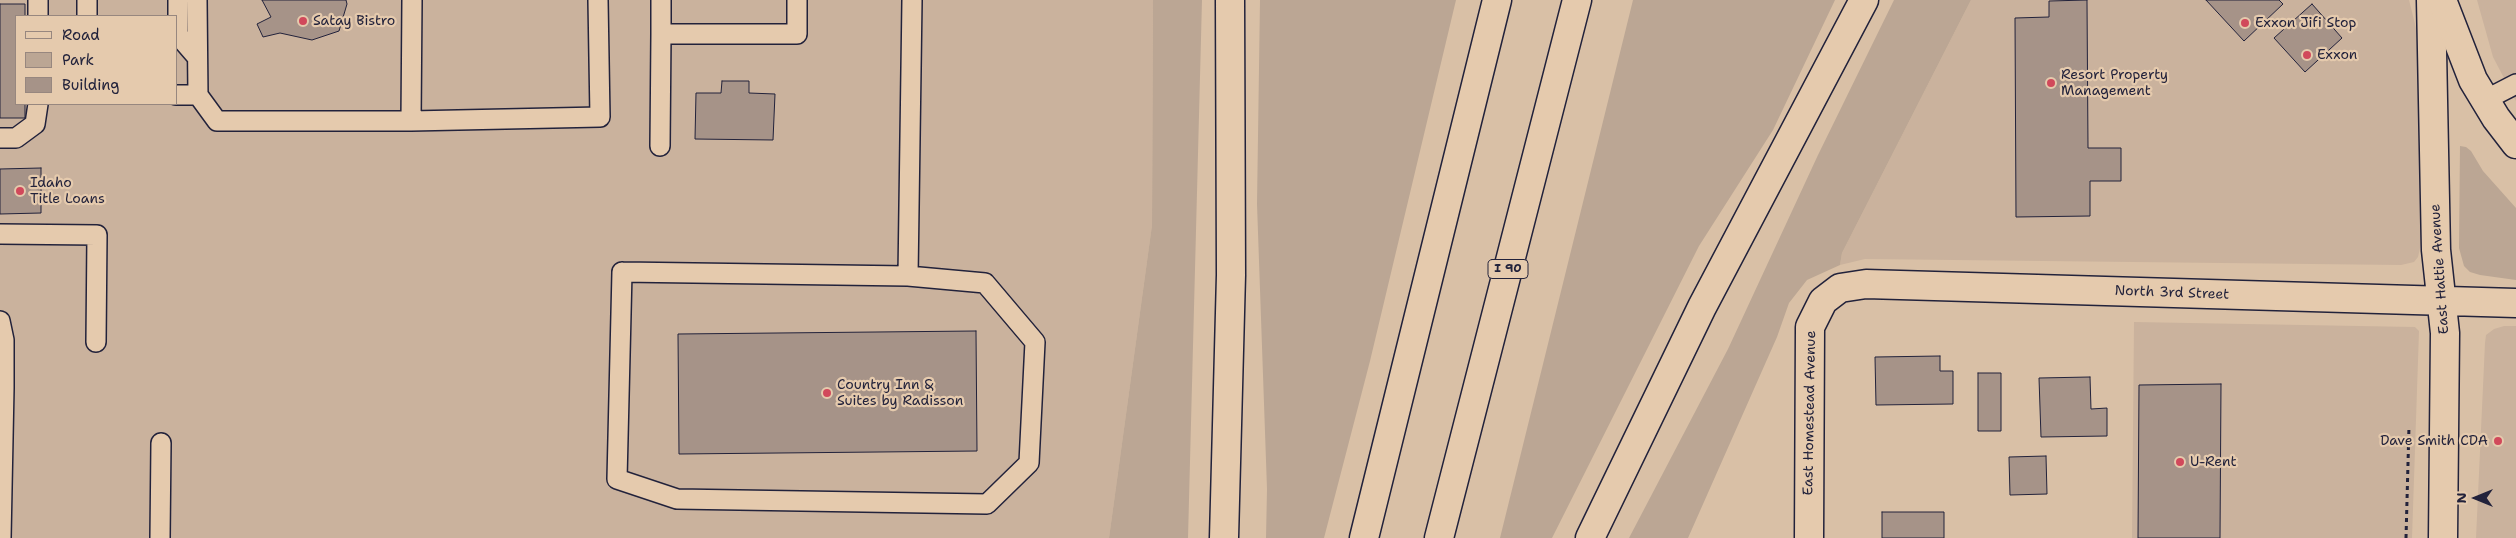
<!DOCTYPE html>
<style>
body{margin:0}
#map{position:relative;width:2516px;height:538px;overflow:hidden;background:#d9c0a6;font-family:"Shantell Sans",sans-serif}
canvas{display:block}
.legend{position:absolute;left:15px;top:15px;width:162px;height:90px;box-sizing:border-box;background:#e5caad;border:1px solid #97877f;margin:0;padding:6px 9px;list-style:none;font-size:15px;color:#22223b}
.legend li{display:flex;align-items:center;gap:10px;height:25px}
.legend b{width:25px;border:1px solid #97877f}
.north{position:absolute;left:2451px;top:473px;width:50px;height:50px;-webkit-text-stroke:4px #e5caad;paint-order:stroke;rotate:270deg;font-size:14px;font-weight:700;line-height:20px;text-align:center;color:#22223b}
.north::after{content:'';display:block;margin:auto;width:18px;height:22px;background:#22223b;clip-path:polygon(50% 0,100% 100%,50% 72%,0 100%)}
</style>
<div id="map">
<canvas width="2516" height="538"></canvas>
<ul class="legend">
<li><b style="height:6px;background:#e5caad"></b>Road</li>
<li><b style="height:14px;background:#bba694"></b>Park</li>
<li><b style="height:14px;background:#a69388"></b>Building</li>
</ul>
<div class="north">N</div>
</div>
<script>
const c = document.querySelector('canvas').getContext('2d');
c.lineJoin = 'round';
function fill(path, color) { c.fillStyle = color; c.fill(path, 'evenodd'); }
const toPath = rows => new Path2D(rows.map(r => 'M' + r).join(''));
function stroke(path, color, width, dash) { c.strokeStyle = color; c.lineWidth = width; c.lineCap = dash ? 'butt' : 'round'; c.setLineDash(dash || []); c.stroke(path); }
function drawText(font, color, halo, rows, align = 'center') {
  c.font = font + ' "Shantell Sans",sans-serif'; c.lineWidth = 4.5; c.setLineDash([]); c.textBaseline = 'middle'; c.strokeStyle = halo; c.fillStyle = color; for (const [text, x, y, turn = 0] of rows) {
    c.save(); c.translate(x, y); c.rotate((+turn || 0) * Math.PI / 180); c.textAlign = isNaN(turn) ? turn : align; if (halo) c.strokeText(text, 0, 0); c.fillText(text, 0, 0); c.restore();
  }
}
fill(toPath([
 [0,0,1153,0,1152,225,1109,538,0,538],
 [16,16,176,16,176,104,16,104],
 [1971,0,2409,0,2424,60,2422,239,2418,257,2414,262,2401,265,1865,259,1840,265,1842,253],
 [2477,0,2516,0,2516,101,2493,57],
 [2134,322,2415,327,2419,331,2412,538,2132,538],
 [2504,326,2516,326,2516,538,2476,538,2485,343,2486,335,2494,329]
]), '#cab29d');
fill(toPath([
 [1153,0,1202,0,1188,538,1109,538,1152,225],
 [1260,0,1456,0,1370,361,1324,538,1266,538,1267,489,1257,204],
 [1633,0,1835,0,1773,130,1699,246,1552,538,1500,538],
 [1894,0,1971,0,1842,253,1840,265,1807,280,1789,303,1777,337,1688,538,1629,538,1728,349,1818,155],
 [2460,146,2466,147,2471,151,2483,171,2516,208,2516,280,2480,275,2470,272,2464,266,2459,248]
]), '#bba694');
const building = toPath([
 [262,0,346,0,347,4,339,31,312,40,280,33,263,37,257,24,271,17,262,0],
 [2087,0,2088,148,2121,148,2121,181,2090,181,2090,216,2016,217,2015,18,2049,17,2049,1,2087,0],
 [2206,0,2279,0,2283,4,2244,41,2206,0],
 [0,4,25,4,25,16,16,16,16,104,25,104,25,118,0,118,0,4],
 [2312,4,2342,38,2305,72,2274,38,2312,4],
 [722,81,749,81,749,93,775,94,773,140,695,139,696,93,721,93,722,81],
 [41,168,41,213,0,214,0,169,41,168],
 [976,331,977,451,679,454,678,334,976,331],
 [1940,356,1940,371,1953,371,1953,404,1876,405,1875,357,1940,356],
 [1978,373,2001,373,2001,431,1978,431,1978,373],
 [2090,377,2091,409,2107,408,2107,436,2041,437,2039,378,2090,377],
 [2221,384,2220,538,2138,538,2139,385,2221,384],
 [2046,456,2047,494,2010,495,2009,457,2046,456],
 [1882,512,1944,512,1944,538,1882,538,1882,512]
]);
fill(building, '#a69388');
stroke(building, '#22223b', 1);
const service = toPath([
 [38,0,38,16],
 [87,0,87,16],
 [178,0,178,35,197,57],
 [661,0,661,34,797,34,797,0],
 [176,95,198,95,197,0],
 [198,95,217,121,411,121,412,0],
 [2485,100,2516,84],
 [411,121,600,117,598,0],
 [0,138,16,138,35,124,38,104],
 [660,146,661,34],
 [0,234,97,235,96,342],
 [622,272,908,276,985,283,1035,342,1029,463,987,504,677,499,617,479,622,272],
 [908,276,912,0],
 [0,321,4,340,4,388,1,538],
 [160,538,161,443]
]);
const minor = toPath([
 [2431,0,2436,250,2445,333,2443,538],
 [1809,538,1810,327,1823,301,1840,288,1866,284,2516,303]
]);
const secondary = toPath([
 [2442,0,2473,80,2496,118,2516,144]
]);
const motorway = toPath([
 [1224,538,1231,275,1230,0],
 [1364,538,1497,0],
 [1439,538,1577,0],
 [1590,538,1702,307,1864,0]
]);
stroke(service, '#22223b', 22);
stroke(minor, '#22223b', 31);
stroke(secondary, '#22223b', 31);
stroke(motorway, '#22223b', 31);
stroke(toPath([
 [2406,538,2409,426]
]), '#22223b', 3, [4, 4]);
stroke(service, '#e5caad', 19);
stroke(minor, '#e5caad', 28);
stroke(secondary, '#e5caad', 28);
stroke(motorway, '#e5caad', 28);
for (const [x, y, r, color] of [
 [303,21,5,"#d1495b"],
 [2245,23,5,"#d1495b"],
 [2307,55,5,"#d1495b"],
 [2051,83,5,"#d1495b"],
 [20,191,5,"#d1495b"],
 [827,393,5,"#d1495b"],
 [2498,441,5,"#d1495b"],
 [2180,462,5,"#d1495b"]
]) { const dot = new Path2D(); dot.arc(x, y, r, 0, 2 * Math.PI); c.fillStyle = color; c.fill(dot); stroke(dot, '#e5caad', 2); }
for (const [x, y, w] of [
 [1508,269,40]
]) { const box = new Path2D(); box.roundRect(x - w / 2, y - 9.5, w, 19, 4); c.fillStyle = '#e5caad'; c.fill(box); stroke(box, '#22223b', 1); }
drawText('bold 12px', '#22223b', null, [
 ["I 90",1508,269]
]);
drawText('14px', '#22223b', '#e5caad', [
 ["Satay Bistro",313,21],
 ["Exxon Jifi Stop",2255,23],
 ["Exxon",2317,55],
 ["Resort Property",2061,75],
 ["Management",2061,91],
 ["Idaho",30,183],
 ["Title Loans",30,199],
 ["Country Inn &",837,385],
 ["Suites by Radisson",837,401],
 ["Dave Smith CDA",2488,441,"right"],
 ["U-Rent",2190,462]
], 'left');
drawText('14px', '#22223b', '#e5caad', [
 ["East Hattie Avenue",2440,269,-94],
 ["North 3rd Street",2172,293,2],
 ["East Homestead Avenue",1810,413,-89]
]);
</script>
